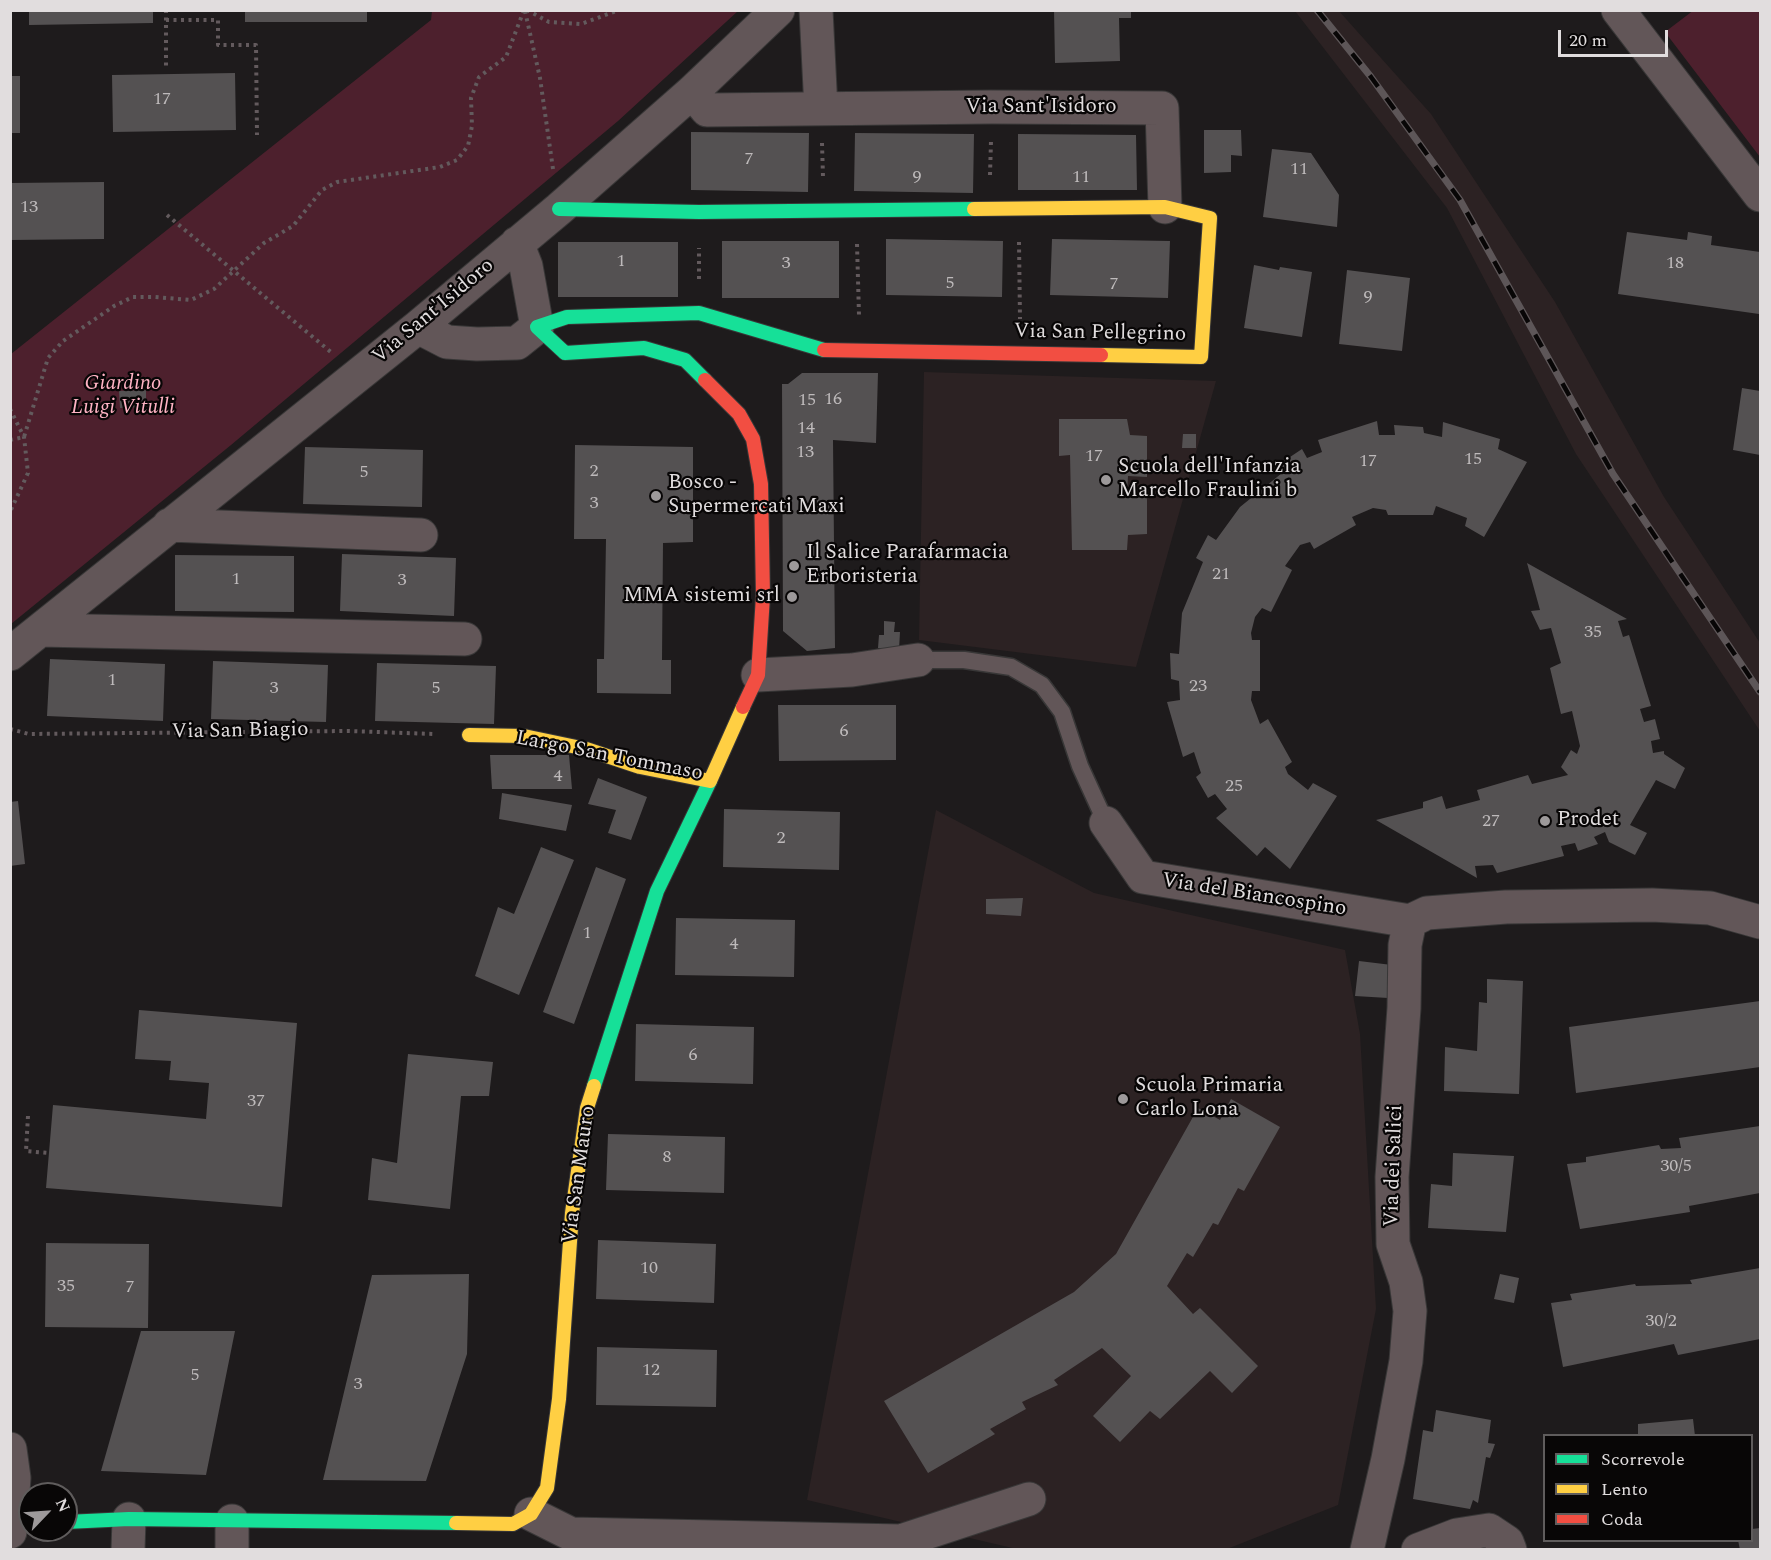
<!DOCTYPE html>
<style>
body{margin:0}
#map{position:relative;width:1771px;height:1560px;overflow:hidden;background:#1e1b1c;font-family:Spectral,serif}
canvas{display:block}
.frame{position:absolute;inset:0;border:12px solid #e1ddde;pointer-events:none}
.legend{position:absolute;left:1543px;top:1434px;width:210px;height:108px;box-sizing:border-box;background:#080606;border:2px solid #5f5c5c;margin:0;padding:8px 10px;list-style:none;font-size:18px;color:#e1ddde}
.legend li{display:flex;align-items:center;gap:12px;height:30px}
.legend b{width:30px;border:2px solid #5f5c5c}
.north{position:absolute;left:18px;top:1482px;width:60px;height:60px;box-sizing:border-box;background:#080606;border:2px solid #5f5c5c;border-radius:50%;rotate:65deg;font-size:16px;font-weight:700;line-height:24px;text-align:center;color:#e1ddde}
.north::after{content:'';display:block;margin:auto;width:21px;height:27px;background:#9d999a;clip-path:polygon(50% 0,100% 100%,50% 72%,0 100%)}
.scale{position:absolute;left:1558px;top:30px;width:110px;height:27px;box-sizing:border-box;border:3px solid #e1ddde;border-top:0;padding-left:8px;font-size:18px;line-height:21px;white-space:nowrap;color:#e1ddde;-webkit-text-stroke:4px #080606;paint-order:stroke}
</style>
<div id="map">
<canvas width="1771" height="1560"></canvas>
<div class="frame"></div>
<ul class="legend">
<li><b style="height:8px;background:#16e098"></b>Scorrevole</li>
<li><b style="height:8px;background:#ffcf43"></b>Lento</li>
<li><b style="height:8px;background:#f24e42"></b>Coda</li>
</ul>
<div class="north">N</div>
<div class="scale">20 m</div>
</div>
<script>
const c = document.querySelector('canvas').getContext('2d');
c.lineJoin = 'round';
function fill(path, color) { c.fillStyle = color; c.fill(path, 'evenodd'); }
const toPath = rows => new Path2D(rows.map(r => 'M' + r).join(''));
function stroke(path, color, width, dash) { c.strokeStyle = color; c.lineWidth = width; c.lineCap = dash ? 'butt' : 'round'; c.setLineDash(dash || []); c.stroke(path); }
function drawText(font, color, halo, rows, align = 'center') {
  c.font = font + ' Spectral,serif'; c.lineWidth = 4.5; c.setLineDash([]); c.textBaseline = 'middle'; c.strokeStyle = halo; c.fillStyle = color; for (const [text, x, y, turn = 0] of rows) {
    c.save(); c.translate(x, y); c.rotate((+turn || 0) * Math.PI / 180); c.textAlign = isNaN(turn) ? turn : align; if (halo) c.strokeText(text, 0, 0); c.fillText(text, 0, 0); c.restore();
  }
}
fill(toPath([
 [1295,11,1339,11,1431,114,1555,302,1664,497,1760,643,1760,731,1576,454,1447,208],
 [924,372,1216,381,1136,667,919,640],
 [936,810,1094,893,1345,950,1360,1034,1376,1309,1338,1505,1227,1549,1021,1550,807,1500]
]), '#2c2223');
fill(toPath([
 [1694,10,1760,11,1760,157,1665,32],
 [432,11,738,11,618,121,231,445,11,624,11,354,431,20]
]), '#4d202d');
fill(toPath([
 [29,10,153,10,153,23,29,25],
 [245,10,367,10,367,22,245,22],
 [1054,10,1131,10,1131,18,1119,18,1120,61,1055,63],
 [235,73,236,130,113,132,112,75],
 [10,76,20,76,20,133,10,133],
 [1204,130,1241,130,1242,156,1231,155,1231,172,1204,173],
 [691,132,809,133,808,192,691,190],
 [855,133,974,134,973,193,854,191],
 [1018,134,1136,135,1137,190,1018,190],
 [1272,149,1311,153,1339,195,1337,227,1263,217],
 [104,182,104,239,10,240,10,183],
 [1627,232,1687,240,1688,232,1712,236,1711,245,1760,252,1759,314,1618,294],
 [886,239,1003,241,1002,297,886,295],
 [1052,239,1170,241,1168,298,1050,295],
 [722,241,839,241,839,298,722,298],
 [558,242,678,242,678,297,558,297],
 [1254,265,1279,270,1280,267,1312,272,1302,337,1244,328],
 [1347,270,1410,278,1402,351,1339,344],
 [802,373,878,373,876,443,833,440,835,648,807,651,783,631,782,384,788,384],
 [1742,388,1760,391,1760,455,1733,450],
 [146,390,146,407,120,408,119,391],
 [1059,419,1127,419,1130,435,1147,436,1147,477,1128,476,1127,494,1147,495,1147,534,1128,535,1127,550,1072,550,1070,455,1059,456],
 [1377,421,1379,435,1395,435,1394,425,1423,427,1424,433,1442,437,1443,422,1500,439,1498,449,1527,462,1484,537,1465,526,1467,518,1436,506,1433,515,1388,515,1386,510,1373,508,1352,517,1356,525,1314,549,1310,542,1300,545,1285,566,1292,570,1271,612,1262,608,1255,617,1251,633,1252,640,1260,640,1260,691,1252,691,1251,700,1260,724,1268,719,1292,762,1285,767,1288,774,1308,790,1313,783,1337,796,1290,869,1265,847,1257,856,1216,818,1227,809,1215,794,1208,798,1196,777,1201,773,1194,752,1183,757,1167,702,1180,700,1179,681,1171,679,1170,653,1179,654,1182,613,1203,562,1196,558,1208,535,1216,540,1240,507,1282,473,1278,465,1302,449,1307,458,1322,452,1318,440],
 [1183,434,1196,434,1196,448,1182,448],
 [575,445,693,447,693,542,663,543,662,660,671,660,671,694,597,693,597,659,604,659,606,539,574,539],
 [305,447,423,450,422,507,303,504],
 [342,554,456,558,454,616,340,611],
 [175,555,294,556,294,612,175,611],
 [1527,563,1627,619,1618,621,1623,637,1629,635,1651,706,1640,709,1644,722,1655,719,1660,739,1651,741,1653,753,1664,751,1664,754,1685,768,1675,789,1656,780,1630,825,1647,833,1635,855,1609,842,1605,832,1594,837,1598,844,1578,851,1575,843,1561,846,1564,856,1497,873,1493,865,1475,866,1477,878,1376,820,1423,808,1423,802,1442,796,1446,809,1480,800,1477,790,1528,775,1532,784,1568,775,1561,767,1571,750,1577,754,1580,746,1572,711,1561,714,1550,668,1561,663,1551,628,1540,630,1531,611,1540,610],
 [884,621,895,622,894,632,900,632,899,650,878,648,879,635,884,635],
 [50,659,165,664,163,721,47,716],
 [213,661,328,665,326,722,211,719],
 [377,663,496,666,494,724,375,721],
 [778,705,896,705,896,760,779,761],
 [490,755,569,755,572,789,492,789],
 [598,778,647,797,631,840,608,833,616,810,588,804],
 [502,793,572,805,566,831,499,819],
 [18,801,25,864,10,866,10,802],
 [724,809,840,812,839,870,723,867],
 [541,847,574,860,519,995,475,976,498,907,514,914],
 [596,867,626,879,574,1024,543,1012],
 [1023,898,1021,916,986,914,986,899],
 [676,918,795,920,794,977,675,975],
 [1359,961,1392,965,1388,998,1355,996],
 [1487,979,1523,981,1519,1094,1444,1091,1445,1047,1477,1051,1479,1002,1487,1003],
 [1760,1001,1760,1067,1576,1093,1569,1027],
 [139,1010,297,1023,282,1207,46,1188,53,1105,206,1119,209,1083,169,1080,171,1061,135,1059],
 [636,1024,754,1027,753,1084,635,1081],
 [408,1054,493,1062,489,1096,461,1096,450,1209,368,1200,372,1158,397,1163],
 [1231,1099,1280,1127,1244,1191,1238,1188,1218,1225,1213,1223,1193,1257,1187,1253,1167,1286,1193,1314,1200,1308,1258,1366,1232,1393,1210,1371,1160,1419,1150,1411,1120,1442,1093,1416,1131,1376,1102,1348,1054,1380,1058,1385,1022,1402,1026,1409,990,1429,995,1434,928,1473,884,1401,1074,1292,1116,1254,1198,1108,1220,1120],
 [1760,1126,1760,1193,1689,1206,1690,1212,1580,1229,1567,1164,1586,1162,1586,1157,1659,1145,1661,1149,1681,1148,1679,1138],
 [608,1134,725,1137,724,1193,606,1190],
 [1453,1153,1514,1156,1506,1232,1428,1228,1431,1184,1452,1186],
 [598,1240,716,1244,714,1303,596,1299],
 [46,1243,149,1244,148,1328,45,1327],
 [1760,1268,1760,1339,1678,1355,1674,1344,1563,1367,1551,1303,1572,1300,1570,1294,1635,1284,1636,1286,1692,1284,1690,1280],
 [469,1274,467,1354,426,1481,323,1480,372,1275],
 [1500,1274,1519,1278,1514,1303,1494,1299],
 [141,1331,235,1331,206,1475,101,1471],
 [597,1347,717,1350,716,1407,596,1405],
 [1436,1410,1491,1420,1488,1443,1495,1444,1490,1458,1486,1457,1478,1503,1473,1500,1470,1509,1413,1499,1423,1430,1433,1432],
 [1693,1419,1695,1436,1638,1436,1638,1424],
 [1760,1528,1760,1550,1740,1550,1738,1540,1752,1540,1752,1529]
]), '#545152');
const lane = toPath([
 [918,660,964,660,1011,667,1042,685,1062,712,1080,766,1106,823]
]);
const street = toPath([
 [816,10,821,109],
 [1618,10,1760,195],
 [692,92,707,110,991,107,1162,108,1165,207],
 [418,327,447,342,477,344,517,343,537,327,526,266,517,243],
 [169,525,421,535],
 [40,630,465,639],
 [10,654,418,327,559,209,692,92,778,10],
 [758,675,852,670,918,660],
 [1106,823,1143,877,1410,921,1427,913,1506,907,1652,905,1710,908,1760,922],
 [10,1449,14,1478,10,1532],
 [531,1514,571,1534,901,1541,1029,1499],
 [232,1521,232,1550],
 [128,1550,129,1519],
 [1367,1550,1388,1459,1406,1361,1410,1311,1406,1282,1393,1244,1392,1177,1404,1008,1405,945,1410,921],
 [1418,1550,1457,1535,1489,1530,1507,1542,1510,1550]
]);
const fast = toPath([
 [559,209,699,212,974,209],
 [705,380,685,360,644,348,565,353,537,327,567,317,699,313,824,350],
 [594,1086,657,891,710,781],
 [66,1522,129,1519,456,1523]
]);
const slow = toPath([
 [974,209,1165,207,1210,218,1201,357,1101,355],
 [469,735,524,736,586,749,640,767,710,781,743,707],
 [456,1523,513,1524,531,1514,547,1488,559,1399,572,1213,587,1108,594,1086]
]);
const jam = toPath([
 [824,350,1101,355],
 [705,380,739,414,753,439,761,484,763,596,758,675,743,707]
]);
stroke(lane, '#383737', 19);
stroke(street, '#383737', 35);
stroke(fast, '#383737', 16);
stroke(slow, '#383737', 16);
stroke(jam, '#383737', 16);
stroke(toPath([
 [166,10,166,66],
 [527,10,549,22,581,24,619,10],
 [525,11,540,78,553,169],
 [166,20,218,20,218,45,256,45,257,135],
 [822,143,823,177],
 [990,175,991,141],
 [167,215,332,353],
 [1019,242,1020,319],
 [857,244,859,315],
 [699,279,699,248],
 [10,409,24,437,28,473,10,512],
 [10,440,24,437,48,358,63,341,114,306,133,297,155,297,191,300,214,289,264,243,293,226,322,190,337,182,440,167,457,160,468,146,472,126,471,98,479,77,506,57,524,10],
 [702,486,725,485],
 [10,729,29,734,347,731,435,734],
 [28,1116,26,1151,48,1153]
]), '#635a5d', 4, [3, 4.5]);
stroke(lane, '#625658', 16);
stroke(street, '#625658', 33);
stroke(fast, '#16e098', 14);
stroke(slow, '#ffcf43', 14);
stroke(jam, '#f24e42', 14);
const rail = toPath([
 [1317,10,1371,77,1460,200,1613,474,1760,692]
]);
stroke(rail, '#5d5658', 7);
stroke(rail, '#080606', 4.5, [14]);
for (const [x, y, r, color] of [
 [1106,480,6,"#9d999a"],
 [656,496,6,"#9d999a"],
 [794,566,6,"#9d999a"],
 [792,597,6,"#9d999a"],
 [1545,821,6,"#9d999a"],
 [1123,1099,6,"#9d999a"]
]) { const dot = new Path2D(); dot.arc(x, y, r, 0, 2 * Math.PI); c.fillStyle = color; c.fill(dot); stroke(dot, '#080606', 2); }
drawText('18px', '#bebabb', null, [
 ["17",162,100],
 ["7",749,160],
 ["11",1299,170],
 ["9",917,178],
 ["11",1081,178],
 ["13",29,208],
 ["1",621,262],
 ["3",786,264],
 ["18",1675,264],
 ["5",950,284],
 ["7",1114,285],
 ["9",1368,298],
 ["16",833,400],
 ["15",807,401],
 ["14",806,429],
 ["13",805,453],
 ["17",1094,457],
 ["15",1473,460],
 ["17",1368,462],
 ["2",594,472],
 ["5",364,473],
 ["3",594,504],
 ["21",1221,575],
 ["1",236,580],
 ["3",402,581],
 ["35",1593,633],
 ["1",112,681],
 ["23",1198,687],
 ["3",274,689],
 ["5",436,689],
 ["6",844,732],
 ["4",558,777],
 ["25",1234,787],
 ["27",1491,822],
 ["2",781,839],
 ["1",587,934],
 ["4",734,945],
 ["6",693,1056],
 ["37",256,1102],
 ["8",667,1158],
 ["30/5",1676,1167],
 ["10",649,1269],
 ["35",66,1287],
 ["7",130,1288],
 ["30/2",1661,1322],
 ["12",651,1371],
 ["5",195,1376],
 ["3",358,1385]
]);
drawText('21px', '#e1ddde', '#080606', [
 ["Via Sant'Isidoro",1041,108],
 ["Via Sant'Isidoro",434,312,-40],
 ["Via San Pellegrino",1100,334,1],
 ["Via San Biagio",240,732,-1],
 ["Largo San Tommaso",609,757,11],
 ["Via del Biancospino",1254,896,9],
 ["Via dei Salici",1395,1166,-88],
 ["Via San Mauro",580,1175,-82]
]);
drawText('italic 21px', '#ffb3c4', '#080606', [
 ["Giardino",123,385],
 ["Luigi Vitulli",123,409]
]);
drawText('21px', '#e1ddde', '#080606', [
 ["Scuola dell'Infanzia",1118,468],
 ["Marcello Fraulini b",1118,492],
 ["Bosco -",668,484],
 ["Supermercati Maxi",668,508],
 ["Il Salice Parafarmacia",806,554],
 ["Erboristeria",806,578],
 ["MMA sistemi srl",780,597,"right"],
 ["Prodet",1557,821],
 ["Scuola Primaria",1135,1087],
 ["Carlo Lona",1135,1111]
], 'left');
</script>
